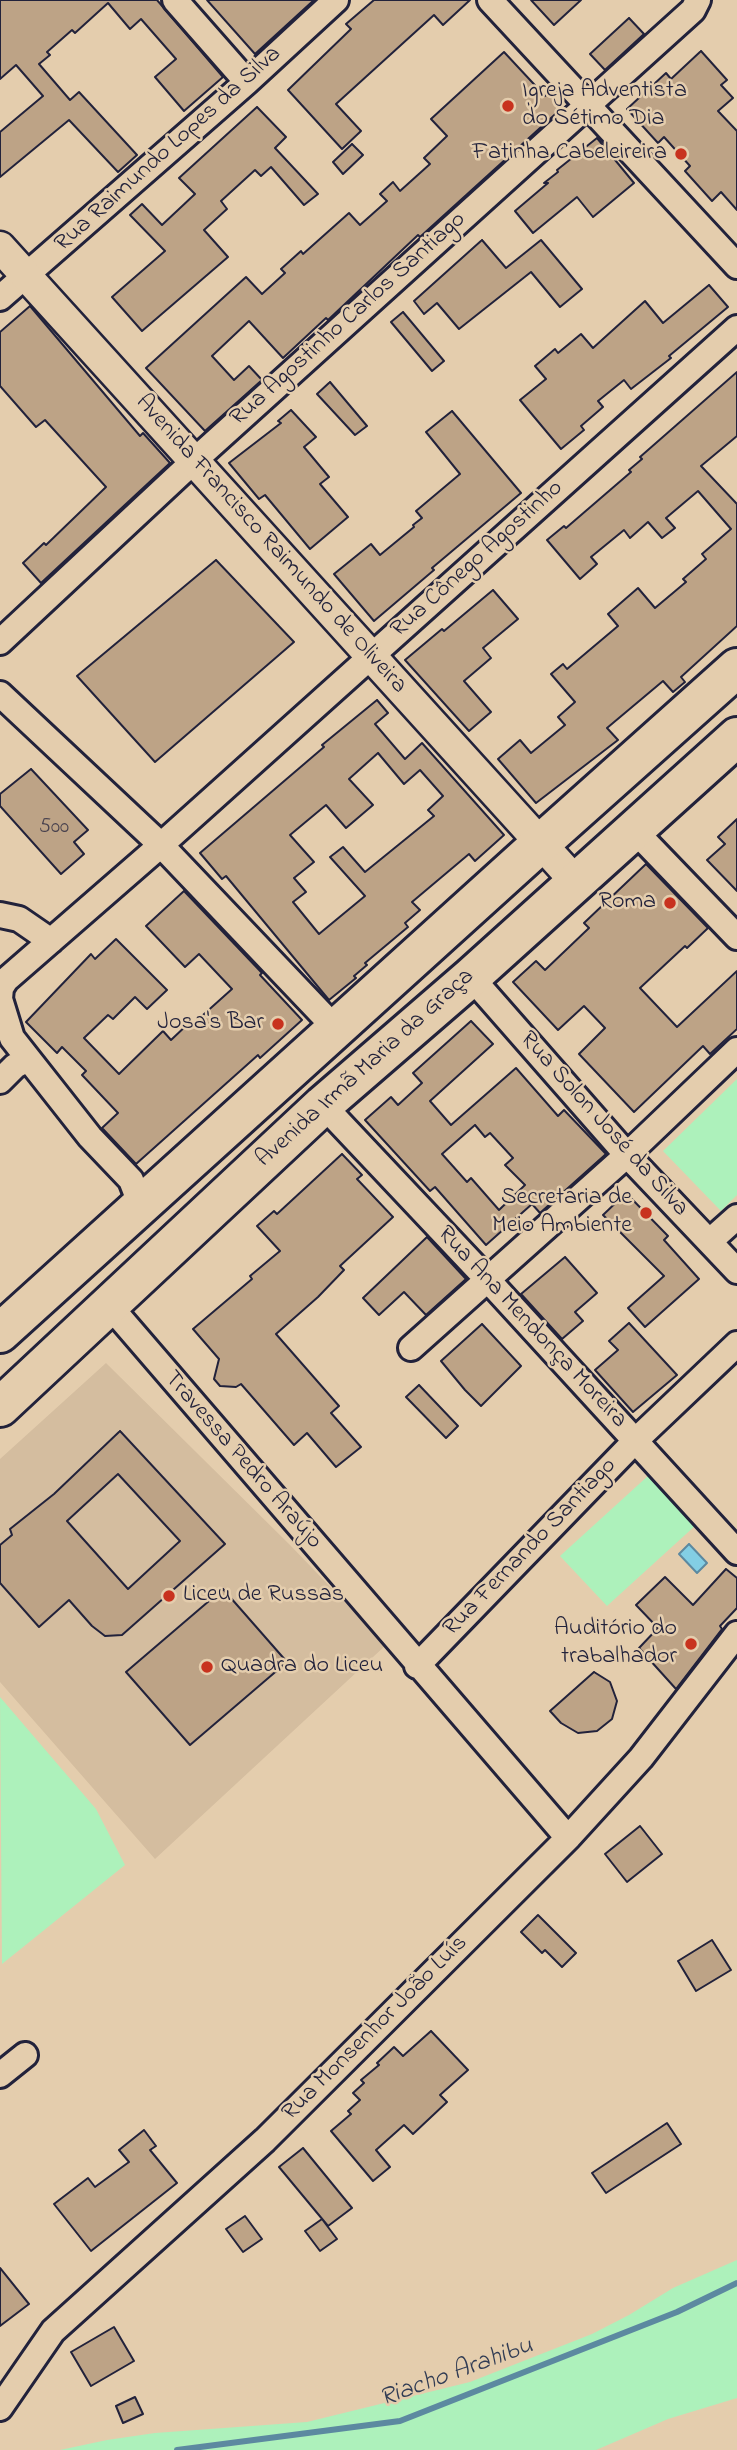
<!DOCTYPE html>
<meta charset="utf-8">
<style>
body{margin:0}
canvas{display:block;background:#e4cdad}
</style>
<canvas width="737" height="2450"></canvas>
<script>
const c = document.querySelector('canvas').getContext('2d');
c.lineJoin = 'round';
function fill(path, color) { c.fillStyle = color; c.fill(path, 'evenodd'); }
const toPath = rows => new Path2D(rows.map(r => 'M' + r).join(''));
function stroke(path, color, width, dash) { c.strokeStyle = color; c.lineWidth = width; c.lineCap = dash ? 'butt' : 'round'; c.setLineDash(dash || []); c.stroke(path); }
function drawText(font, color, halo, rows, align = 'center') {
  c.font = font + ' "Indie Flower",sans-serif'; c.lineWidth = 5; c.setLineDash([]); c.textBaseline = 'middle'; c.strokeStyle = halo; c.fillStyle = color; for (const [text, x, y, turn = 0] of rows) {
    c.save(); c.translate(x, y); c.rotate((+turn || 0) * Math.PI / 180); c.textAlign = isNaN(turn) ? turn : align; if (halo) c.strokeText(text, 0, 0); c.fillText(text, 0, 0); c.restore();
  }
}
fill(toPath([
 [106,1363,291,1546,386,1645,155,1859,0,1682,0,1459]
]), '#d4bd9f');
fill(toPath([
 [737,1079,737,1195,721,1211,663,1151],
 [649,1475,696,1525,607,1606,560,1556],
 [0,1697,96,1809,125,1865,2,1964],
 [737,2260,737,2398,668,2419,596,2450,60,2450,107,2440,155,2433,307,2422,470,2382,592,2334,629,2315,673,2288]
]), '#adf1bb');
const water = toPath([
 [689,1544,707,1563,697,1573,679,1554,689,1544]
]);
fill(water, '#83cee4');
stroke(water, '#5c89a0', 2);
stroke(toPath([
 [177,2450,400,2421,677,2312,737,2283]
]), '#5c89a0', 6);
const building = toPath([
 [0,0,157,0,223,77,184,111,155,77,176,59,141,19,130,29,108,3,75,33,72,30,47,52,50,55,39,64,70,100,79,92,137,155,118,172,69,120,0,177,0,132,43,96,16,65,0,79,0,0],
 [207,0,314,0,255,54,207,0],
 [374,0,470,0,443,25,434,15,336,104,361,131,342,149,288,90,351,29,346,24,374,0],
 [531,0,581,0,554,25,531,0],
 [629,18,644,34,605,70,590,54,629,18],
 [701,51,727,80,721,85,733,98,718,111,737,131,737,210,721,192,712,201,685,171,690,166,664,137,658,143,627,109,666,73,671,79,701,51],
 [504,52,545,96,549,93,562,108,420,237,418,235,328,320,326,318,283,358,249,321,212,356,234,380,249,366,262,380,205,431,146,368,246,277,262,294,285,273,281,269,301,251,303,254,349,213,360,225,387,201,380,194,393,182,400,191,430,164,424,158,447,136,431,119,504,52],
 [257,107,286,137,275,148,318,194,304,205,271,167,261,176,255,170,221,201,227,209,204,230,228,257,142,331,112,297,165,251,130,215,142,204,162,225,195,194,179,178,257,107],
 [597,138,634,183,593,217,577,197,533,233,515,211,548,183,544,183,558,172,557,170,597,138],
 [352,144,363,155,343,174,333,162,352,144],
 [482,240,506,268,541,240,582,289,560,307,531,272,459,329,437,303,424,314,414,301,482,240],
 [709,285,728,307,669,356,671,358,631,389,624,380,598,401,603,407,581,426,584,430,561,449,520,400,546,379,535,366,555,349,558,353,581,334,593,348,645,301,663,323,709,285],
 [30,306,140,436,143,433,170,463,41,583,23,563,44,543,46,545,106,487,45,420,36,427,0,386,0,332,30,306],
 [403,312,444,361,432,371,391,322,403,312],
 [737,372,737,436,701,466,737,504,737,626,681,677,685,682,673,692,663,681,607,728,618,740,536,803,498,759,520,740,531,753,565,725,558,717,575,702,551,674,563,664,567,669,618,626,608,614,638,588,655,608,686,582,683,579,706,559,702,554,731,529,698,491,666,518,675,528,662,538,648,522,630,538,624,530,591,557,597,564,580,579,547,540,564,526,566,528,631,472,629,470,642,459,640,457,737,372],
 [330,382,367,426,355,435,317,394,330,382],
 [291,410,316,437,304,447,329,477,320,484,348,517,310,549,265,495,259,499,229,463,281,423,278,421,291,410],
 [452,411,521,493,432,568,434,570,374,621,334,574,371,544,380,555,414,527,413,525,422,518,416,511,460,474,426,432,452,411],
 [216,560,294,642,155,762,77,676,216,560],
 [493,590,518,619,483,648,491,658,464,681,491,712,469,731,405,660,442,629,444,631,493,590],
 [377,700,388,713,375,724,405,759,422,743,504,835,475,861,469,854,412,902,420,910,405,923,408,927,365,963,367,965,354,976,356,978,329,1000,226,876,222,879,200,853,324,747,322,745,377,700],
 [378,753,404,784,420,770,443,796,428,810,434,816,365,872,343,847,330,857,365,896,319,934,293,902,306,892,294,878,314,862,290,835,326,805,346,828,373,805,349,779,378,753],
 [31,769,88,830,74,842,84,854,61,874,0,806,0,794,31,769],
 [737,819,737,891,707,860,725,844,718,837,737,819],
 [646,864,708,928,687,948,685,946,640,988,677,1027,737,971,737,1029,710,1054,703,1046,634,1112,579,1054,605,1028,584,1006,558,1030,513,982,536,961,545,970,589,928,584,923,646,864],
 [184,891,262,973,260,975,302,1020,260,1058,258,1055,136,1164,102,1128,118,1113,82,1075,86,1071,62,1047,57,1053,26,1022,91,954,95,959,116,939,167,990,147,1009,135,997,113,1019,108,1015,84,1038,119,1074,163,1031,171,1040,190,1022,193,1024,232,989,199,954,185,967,146,926,184,891],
 [471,1021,493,1044,430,1101,451,1125,516,1068,558,1116,564,1110,606,1154,540,1213,532,1204,486,1245,435,1187,430,1191,365,1120,391,1097,398,1105,422,1083,413,1073,471,1021],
 [475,1125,485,1137,490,1133,513,1158,505,1165,525,1185,499,1210,471,1178,467,1182,442,1154,475,1125],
 [342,1154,362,1175,357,1179,393,1217,340,1266,344,1270,318,1297,276,1334,339,1406,331,1413,361,1447,336,1467,307,1433,294,1445,241,1384,236,1387,220,1386,214,1379,219,1359,193,1329,252,1279,250,1276,280,1251,257,1226,274,1211,277,1214,342,1154],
 [626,1193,668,1236,664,1240,699,1279,645,1327,628,1308,664,1276,603,1215,626,1193],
 [427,1237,466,1279,426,1315,404,1292,379,1315,363,1298,427,1237],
 [565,1257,597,1293,575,1312,583,1321,562,1339,521,1294,565,1257],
 [629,1323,677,1375,633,1412,595,1370,618,1350,609,1341,629,1323],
 [482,1324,521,1366,481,1406,465,1390,441,1361,482,1324],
 [419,1385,458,1426,446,1438,406,1397,419,1385],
 [120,1431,225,1544,122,1635,105,1636,92,1626,69,1600,39,1627,0,1583,0,1545,12,1535,10,1529,54,1494,120,1431],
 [118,1474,180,1541,128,1589,67,1521,118,1474],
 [726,1569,737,1578,737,1608,720,1626,722,1629,676,1689,639,1648,658,1628,636,1605,665,1577,693,1605,726,1569],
 [223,1589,287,1662,190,1745,126,1672,223,1589],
 [594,1672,610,1682,617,1701,612,1719,597,1731,578,1733,561,1723,550,1711,594,1672],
 [640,1826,662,1854,627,1882,605,1854,640,1826],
 [538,1915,576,1953,562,1967,545,1950,542,1953,521,1932,538,1915],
 [712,1940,731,1970,696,1991,678,1961,712,1940],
 [431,2031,468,2070,440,2095,447,2102,413,2134,404,2125,376,2150,390,2167,373,2181,331,2131,351,2114,348,2111,360,2100,353,2093,364,2083,361,2080,379,2065,377,2063,394,2047,403,2056,431,2031],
 [667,2123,681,2144,606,2193,592,2173,667,2123],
 [144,2130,156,2146,150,2150,177,2183,91,2251,54,2204,88,2178,95,2187,129,2162,119,2150,144,2130],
 [303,2148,352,2208,328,2226,279,2167,303,2148],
 [245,2216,262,2239,243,2252,226,2229,245,2216],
 [322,2219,337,2239,320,2251,305,2231,322,2219],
 [0,2268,29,2304,0,2326,0,2268],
 [114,2327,134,2361,91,2386,71,2352,114,2327],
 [135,2397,143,2414,123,2423,116,2406,135,2397]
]);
fill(building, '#bda386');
stroke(building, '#22223b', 2);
const minor = toPath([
 [175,0,247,82],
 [490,0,737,266],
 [0,298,247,82,336,0],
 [0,642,195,460,693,10,698,0],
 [0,694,161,845,337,1030],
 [634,830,737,937],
 [0,915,19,919,51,941],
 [471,977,627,1155,737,1271],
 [0,1081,15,1066,28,1059],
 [323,1105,487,1279,737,1552],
 [141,1206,131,1180,90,1137,12,1038,0,999,1,988,6,980,161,845,737,328],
 [710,1241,737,1217],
 [109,1305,568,1838],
 [411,1348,627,1155,737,1050],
 [417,1666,635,1441,737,1344],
 [0,2075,25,2055],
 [0,2408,53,2331,265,2140,568,1838,641,1758,737,1634]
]);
const tertiary = toPath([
 [0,247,575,881]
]);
const primary = toPath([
 [0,1333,540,844,737,668],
 [0,1407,323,1105,471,977,737,737]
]);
stroke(minor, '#22223b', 30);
stroke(tertiary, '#22223b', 35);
stroke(primary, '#22223b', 44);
stroke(minor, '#e4cdad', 24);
stroke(tertiary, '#e4cdad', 30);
stroke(primary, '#e4cdad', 38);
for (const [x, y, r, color] of [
 [508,106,7,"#c8321e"],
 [681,154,7,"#c8321e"],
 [670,903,7,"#c8321e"],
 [278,1024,7,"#c8321e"],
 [646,1213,7,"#c8321e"],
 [169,1596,7,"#c8321e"],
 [691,1644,7,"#c8321e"],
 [207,1667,7,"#c8321e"]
]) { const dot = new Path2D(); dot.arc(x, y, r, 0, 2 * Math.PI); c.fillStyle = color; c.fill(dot); stroke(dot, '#e4cdad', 2.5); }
drawText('21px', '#49424e', null, [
 ["500",54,829]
]);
drawText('24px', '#22223b', '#e4cdad', [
 ["Igreja Adventista",522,92,"left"],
 ["do Sétimo Dia",522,120,"left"],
 ["Fatinha Cabeleireira",667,154],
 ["Roma",656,903],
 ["Josa's Bar",264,1024],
 ["Secretaria de",632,1199],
 ["Meio Ambiente",632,1227],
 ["Liceu de Russas",183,1596,"left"],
 ["Auditório do",677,1630],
 ["trabalhador",677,1658],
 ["Quadra do Liceu",221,1667,"left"]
], 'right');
drawText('24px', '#22223b', '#e4cdad', [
 ["Rua Raimundo Lopes da Silva",169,150,-42],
 ["Rua Agostinho Carlos Santiago",349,320,-42],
 ["Avenida Francisco Raimundo de Oliveira",270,545,48],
 ["Rua Cônego Agostinho",478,560,-42],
 ["Avenida Irmã Maria da Graça",366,1069,-42],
 ["Rua Solon José da Silva",603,1125,48],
 ["Rua Ana Mendonça Moreira",531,1328,47],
 ["Travessa Pedro Araújo",242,1461,49],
 ["Rua Fernando Santiago",531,1548,-46],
 ["Rua Monsenhor João Luís",376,2029,-45]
]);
drawText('italic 26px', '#313c54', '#e4cdad', [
 ["Riacho Arahibu",457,2374,-20]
]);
</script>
